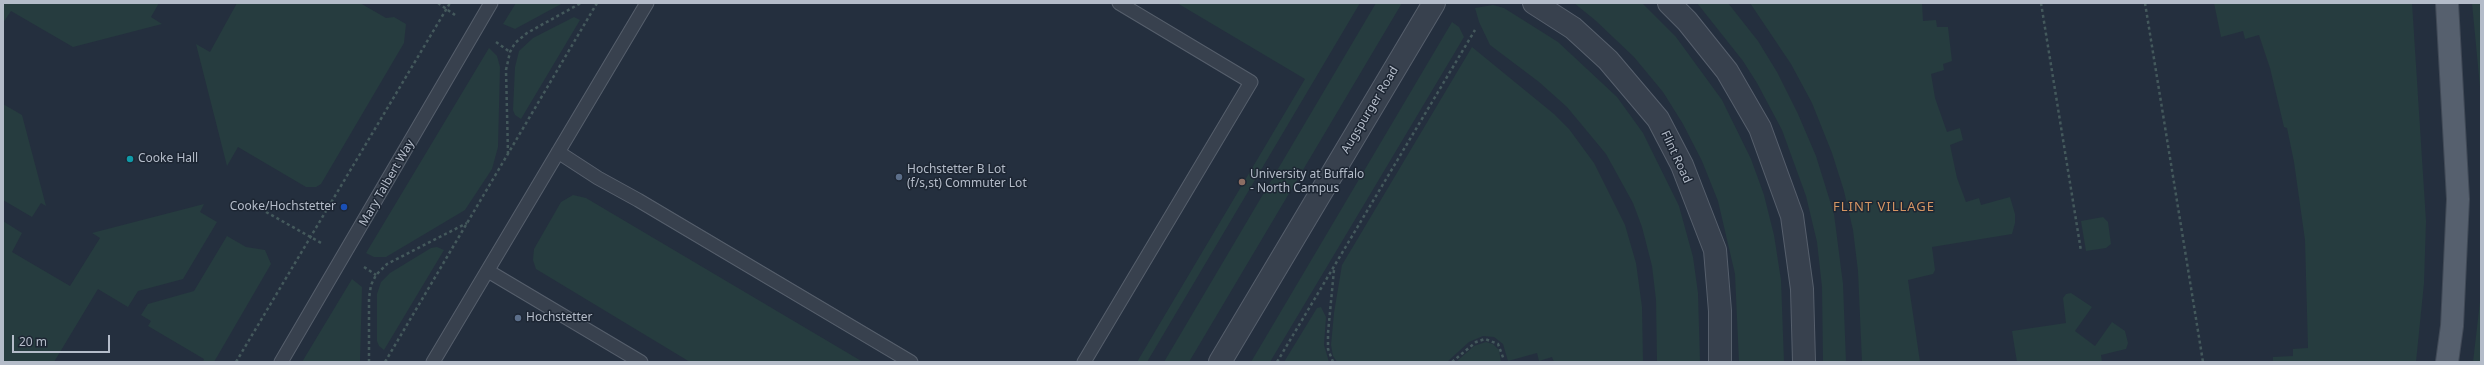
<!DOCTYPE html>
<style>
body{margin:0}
#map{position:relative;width:2484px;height:365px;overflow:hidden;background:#242f3e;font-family:"Noto Sans",sans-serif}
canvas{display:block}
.frame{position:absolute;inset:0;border:4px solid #b4bcc9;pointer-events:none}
.scale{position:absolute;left:12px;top:335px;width:98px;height:18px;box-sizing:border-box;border:2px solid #b4bcc9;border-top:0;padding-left:5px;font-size:12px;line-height:14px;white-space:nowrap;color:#b4bcc9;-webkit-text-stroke:3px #1d2633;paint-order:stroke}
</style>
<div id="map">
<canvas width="2484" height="365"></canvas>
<div class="frame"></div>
<div class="scale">20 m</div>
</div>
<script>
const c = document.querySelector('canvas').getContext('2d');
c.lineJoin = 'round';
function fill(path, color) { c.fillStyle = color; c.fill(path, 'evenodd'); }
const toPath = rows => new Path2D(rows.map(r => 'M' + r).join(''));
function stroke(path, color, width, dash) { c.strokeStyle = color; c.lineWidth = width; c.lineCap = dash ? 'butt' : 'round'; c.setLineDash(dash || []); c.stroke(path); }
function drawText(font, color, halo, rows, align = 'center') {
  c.font = font + ' "Noto Sans",sans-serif'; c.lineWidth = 3; c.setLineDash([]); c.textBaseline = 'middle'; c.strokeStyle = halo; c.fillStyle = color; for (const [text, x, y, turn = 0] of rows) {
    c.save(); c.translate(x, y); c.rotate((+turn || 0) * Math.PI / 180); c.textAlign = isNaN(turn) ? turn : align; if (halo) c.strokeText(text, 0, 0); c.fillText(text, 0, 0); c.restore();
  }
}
fill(toPath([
 [3,3,159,3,151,17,162,24,73,47,11,11,3,23],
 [237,3,360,3,386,18,394,17,406,24,404,43,321,184,316,187,306,187,238,147,227,166,196,44,210,52],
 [516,3,563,3,515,29,503,24],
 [1177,3,1360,3,1147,362,1137,362,1305,79],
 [1376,3,1402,3,1189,362,1164,362],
 [1574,3,1642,3,1676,37,1722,100,1751,159,1764,195,1774,235,1781,280,1784,362,1739,362,1735,274,1718,201,1702,161,1683,124,1663,92,1634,57,1595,20],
 [1697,3,1728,3,1758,41,1777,72,1798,114,1816,156,1834,214,1843,284,1846,362,1823,362,1822,287,1817,242,1806,196,1782,130,1757,83,1743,61],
 [1750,3,1922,3,1923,21,1936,20,1937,27,1948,27,1952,61,1943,64,1944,70,1931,74,1935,98,1947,132,1960,128,1963,140,1950,145,1957,178,1966,202,1979,198,1981,205,2010,197,2015,214,2015,223,2012,234,1932,247,1935,270,1933,274,1908,280,1920,362,1862,362,1858,271,1853,230,1844,191,1832,153,1812,103,1791,64],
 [2214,3,2412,3,2426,221,2424,283,2416,362,2273,362,2273,357,2293,356,2293,349,2308,348,2305,240,2294,162,2287,128,2284,127,2270,68,2259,35,2245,39,2243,31,2221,37],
 [2472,3,2481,3,2481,98],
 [1493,5,1504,8,1558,42,1617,97,1643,133,1679,206,1693,257,1698,293,1700,362,1657,362,1656,300,1652,266,1642,227,1633,203,1606,154,1567,107,1539,82,1490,45,1479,22,1475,8],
 [574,17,580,20,521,119,515,115,513,110,515,67,519,51,533,38],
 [1452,22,1459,27,1464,37,1270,362,1251,362],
 [1472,47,1554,114,1569,129,1594,163,1625,225,1636,263,1642,307,1643,362,1554,362,1552,357,1539,361,1537,353,1508,361,1503,344,1494,337,1483,336,1469,342,1447,362,1337,362,1333,356,1331,345,1334,313,1342,265],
 [489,48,497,56,500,67,498,147,492,169,465,210,386,257,374,257,366,253],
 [3,104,22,115,46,206,41,203,32,217,3,200],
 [573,195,586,198,863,362,690,362,536,269,533,260,534,249,561,202],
 [204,204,200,212,217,222,183,279,138,291,128,307,98,289,54,362,3,362,3,221,22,233,12,252,70,286,100,238,92,233],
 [2103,217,2108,222,2111,244,2106,248,2086,251,2081,221],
 [227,236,246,247,265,250,271,264,214,362,203,362,204,359,148,326,151,321,141,315,148,304,194,291],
 [437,247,444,250,384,350,379,346,377,341,377,294,381,282,390,273,431,248],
 [352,279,362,287,360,362,302,362],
 [2071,293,2092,307,2075,331,2095,346,2112,322,2125,331,2128,343,2126,349,2101,355,2102,362,2017,362,2012,331,2066,323,2063,298,2066,294],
 [2481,293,2481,362,2473,362],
 [1321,307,1326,317,1324,345,1329,362,1284,362,1317,308],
 [1486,342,1493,344,1499,350,1501,362,1456,362,1474,346]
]), '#263c3f');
const service = toPath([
 [558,152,598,178,638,200,911,362],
 [488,271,641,362],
 [281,362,491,3],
 [433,362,647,3],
 [1084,362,1251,82,1119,3]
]);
const tertiary = toPath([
 [1534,3,1573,28,1608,60,1658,119,1682,165,1715,250,1720,311,1720,362],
 [1669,3,1687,21,1727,71,1760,128,1792,216,1802,289,1804,362],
 [1220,362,1434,3]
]);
const primary = toPath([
 [2447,362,2452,326,2458,199,2447,3]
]);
stroke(service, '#565f6c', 15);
stroke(tertiary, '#565f6c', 24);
stroke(primary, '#414a57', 24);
stroke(toPath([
 [438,3,455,15],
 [2041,3,2081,251],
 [2145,3,2203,362],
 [496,42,510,52],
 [508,154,506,70,510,52,515,43,527,33,581,3],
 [266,212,323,244],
 [364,267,376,275],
 [236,362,450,3],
 [369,362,369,298,371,285,376,275,387,264,467,223],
 [385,362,597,3],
 [1277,362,1475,30],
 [1333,362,1328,349,1328,333,1334,270],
 [1452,362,1476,342,1485,339,1498,344,1504,360]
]), '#44595c', 2.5, [3, 3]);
stroke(service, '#38414e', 13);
stroke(tertiary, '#38414e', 22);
stroke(primary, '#56606e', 22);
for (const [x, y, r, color] of [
 [130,159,4,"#0f9aa8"],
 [899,177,4,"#5c6f8a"],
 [1242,182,4,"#8d6e63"],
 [344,207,4,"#1a4fb4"],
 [518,318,4,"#5c6f8a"]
]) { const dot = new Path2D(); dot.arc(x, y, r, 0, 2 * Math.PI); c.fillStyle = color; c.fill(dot); stroke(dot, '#1d2633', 1.5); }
drawText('12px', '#b4bcc9', '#1d2633', [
 ["Augspurger Road",1370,110,-59],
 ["Flint Road",1676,157,65],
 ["Mary Talbert Way",387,183,-60]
]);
drawText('12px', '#b4bcc9', '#1d2633', [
 ["Cooke Hall",138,159],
 ["Hochstetter B Lot",907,170],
 ["(f/s,st) Commuter Lot",907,184],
 ["University at Buffalo",1250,175],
 ["- North Campus",1250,189],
 ["Cooke/Hochstetter",336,207,"right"],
 ["Hochstetter",526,318]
], 'left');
c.letterSpacing = '1px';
drawText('13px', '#d59563', '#1d2633', [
 ["FLINT VILLAGE",1884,207]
]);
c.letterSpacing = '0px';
</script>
